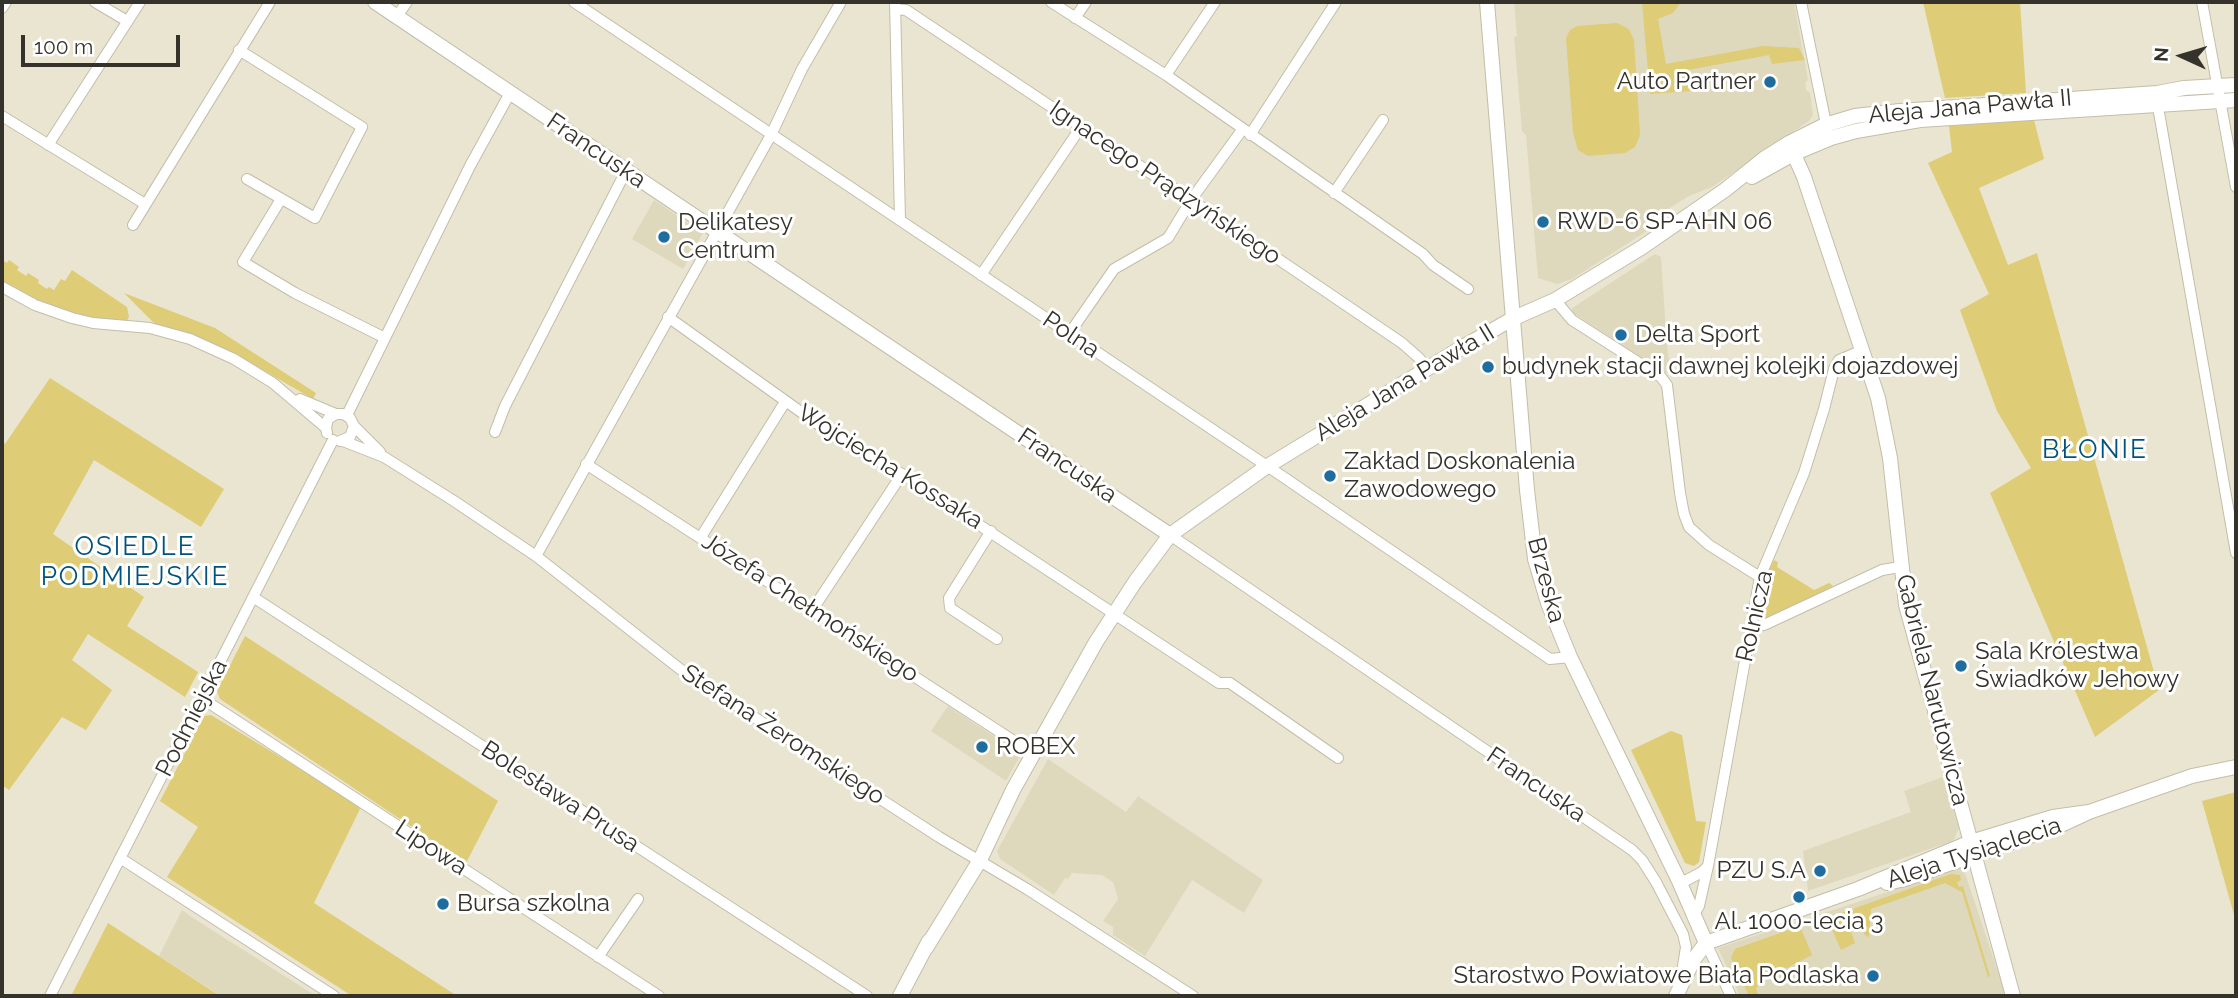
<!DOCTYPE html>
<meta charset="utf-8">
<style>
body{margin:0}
#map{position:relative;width:2238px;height:998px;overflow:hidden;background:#e9e5d0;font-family:Raleway,sans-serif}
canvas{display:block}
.frame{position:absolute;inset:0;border:4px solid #34322a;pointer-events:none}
.north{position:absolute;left:2147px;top:21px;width:70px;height:70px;-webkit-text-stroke:5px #fff;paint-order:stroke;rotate:274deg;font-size:19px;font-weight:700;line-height:28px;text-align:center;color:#34322a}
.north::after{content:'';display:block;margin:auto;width:24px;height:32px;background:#34322a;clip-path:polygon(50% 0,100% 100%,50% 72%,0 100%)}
.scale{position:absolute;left:21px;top:35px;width:159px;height:32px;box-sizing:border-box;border:4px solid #34322a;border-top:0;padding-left:9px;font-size:21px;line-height:24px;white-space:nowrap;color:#34322a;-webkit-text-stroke:5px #fff;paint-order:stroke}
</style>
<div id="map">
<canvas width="2238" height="998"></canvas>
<div class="frame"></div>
<div class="north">N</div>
<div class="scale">100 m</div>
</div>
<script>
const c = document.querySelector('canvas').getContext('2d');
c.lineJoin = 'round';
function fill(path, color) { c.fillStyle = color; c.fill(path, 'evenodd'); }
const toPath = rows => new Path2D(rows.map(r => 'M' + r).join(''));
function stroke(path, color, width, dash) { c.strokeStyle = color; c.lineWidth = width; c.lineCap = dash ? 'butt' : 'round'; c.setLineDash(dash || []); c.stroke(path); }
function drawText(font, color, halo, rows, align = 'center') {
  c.font = font + ' Raleway,sans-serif'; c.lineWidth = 6; c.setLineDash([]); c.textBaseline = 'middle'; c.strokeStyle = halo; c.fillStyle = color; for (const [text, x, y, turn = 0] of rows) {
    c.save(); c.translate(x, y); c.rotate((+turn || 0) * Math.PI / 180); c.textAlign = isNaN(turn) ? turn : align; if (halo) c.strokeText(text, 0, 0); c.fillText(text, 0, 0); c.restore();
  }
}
fill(toPath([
 [1514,2,1794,2,1808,80,1805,83,1806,90,1810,93,1813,115,1809,121,1712,187,1689,196,1662,213,1658,218,1658,224,1572,279,1557,284,1538,278,1526,135,1522,131,1514,37,1517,36],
 [654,200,703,233,683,269,632,239],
 [1655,254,1661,257,1667,346,1671,374,1662,372,1572,312,1572,308],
 [948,706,1021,754,1006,781,931,731],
 [1048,759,1126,812,1138,796,1263,880,1244,913,1192,880,1145,956,1113,935,1113,927,1103,921,1118,899,1113,882,1102,875,1072,873,1068,879,1065,878,1054,895,1000,859,997,851],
 [1943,777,1959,828,1953,841,1808,891,1803,851,1911,812,1904,791],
 [1963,867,2006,996,1740,996,1718,948],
 [182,910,190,916,316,996,221,996,159,956]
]), '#ded9bd');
fill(toPath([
 [1642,2,1681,2,1673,13,1658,19,1666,64,1763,46,1799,48,1805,60,1772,64,1769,55,1688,70,1692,91,1650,94],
 [1923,2,2020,2,2026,93,1945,98],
 [1617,23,1629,29,1634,40,1640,135,1635,147,1625,153,1588,156,1578,150,1573,133,1566,38,1570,30,1577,26],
 [2034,120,2044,159,1979,188,2008,265,2037,253,2159,690,2095,737,1990,493,2031,468,1997,411,1960,310,1989,294,1928,163,1952,152,1949,126],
 [2,260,7,263,9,260,19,267,17,270,26,276,28,273,39,280,38,283,47,289,49,287,54,290,61,279,65,281,72,270,127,307,129,317,126,322,89,317,41,303,2,282],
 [124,293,215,328,316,393,313,399,244,359,154,323],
 [50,378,224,489,201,527,94,460,53,534,144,597,127,626,198,672,185,697,88,634,72,660,112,690,86,730,62,717,9,790,2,785,2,442,5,444],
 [1774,560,1778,562,1777,567,1814,590,1829,583,1833,586,1768,620,1757,621,1765,580],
 [245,636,498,801,466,863,220,699,217,691],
 [211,715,358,804,360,809,314,903,457,996,352,996,167,877,198,827,160,801,204,716],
 [1671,731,1682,735,1696,821,1706,822,1699,862,1694,866,1685,863,1631,750],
 [2236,792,2236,922,2202,801],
 [1951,874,1960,875,1961,880,1957,882,1959,887,1963,886,1990,976,1988,977,1962,892,1945,883,1871,909,1869,937,1865,935,1861,927,1851,931,1855,943,1841,950,1827,918],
 [108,923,220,996,71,996],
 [1800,926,1812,955,1760,982,1756,989,1759,996,1749,996,1731,958,1735,949]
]), '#decc76');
const minor = toPath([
 [95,2,127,21],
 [574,2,1276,472,1550,659,1570,657],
 [895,2,900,220],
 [1051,2,1166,75,1423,254,1433,265,1468,289],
 [1801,2,1827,129],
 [2202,2,2236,187],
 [2,8,6,2],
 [896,9,906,10,1191,200,1402,343,1419,358,1427,369],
 [397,16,407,2],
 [1075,18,1086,2],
 [239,50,362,127,315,218,247,179],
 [1166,75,1215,2],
 [2157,101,2236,553],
 [2,116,145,204],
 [1250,135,1336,2],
 [48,145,140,2],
 [1334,193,1383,120],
 [281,199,243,262,295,293,385,338],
 [133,225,270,2],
 [981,275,1081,127],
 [2,287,35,305,72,318,93,323,150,328,190,339,234,359,273,383,326,428],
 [1555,300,1572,320,1661,377,1667,385,1680,493,1684,514,1689,527,1709,545,1760,577],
 [668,317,843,442,902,474,1219,683,1230,683,1338,758],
 [1069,334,1114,269,1168,238,1191,200,1242,130],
 [300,399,336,414],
 [347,415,470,166,510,93],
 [495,432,505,406,626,171],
 [327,433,326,428,328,419,336,414,343,414,350,418,354,426,380,452],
 [340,441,350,437,354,426],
 [343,441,384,457,454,501,536,556,680,669,939,837,1027,889,1193,996],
 [586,464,1034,754],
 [991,531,949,598,950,608,997,639],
 [1170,535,1632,850,1642,860,1656,882,1683,934,1686,947,1681,979],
 [701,537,785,402],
 [536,556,771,135,802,69,841,2],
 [253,597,867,996],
 [813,609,902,474],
 [1751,626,1764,625,1882,570,1900,567],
 [203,699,659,996],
 [120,858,334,996],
 [1679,881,1687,880,1702,872,1708,866],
 [1694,914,1699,906,1708,866,1760,577,1804,473,1824,409,1834,369,1839,360,1863,350],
 [1706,943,1731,996],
 [598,957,638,899],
 [50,996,333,440]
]);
const tertiary = toPath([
 [375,2,1170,535],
 [1487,2,1527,490,1535,559,1548,603,1570,657,1679,881,1706,943],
 [1789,143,1804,177,1878,398,1890,458,1906,605,2013,996],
 [1752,177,1795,153,1831,138,1856,131,1920,120,2236,100],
 [1887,883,1905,879,2059,826,2089,812,2192,776,2236,767],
 [1706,943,1858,889,1971,842,2053,817,2089,812],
 [926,948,980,860,1013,790,1096,642,1135,582,1170,535,1266,467,1461,348,1514,318,1555,300,1641,248,1725,190,1765,158,1789,143,1825,125,1855,116,1900,111,2157,93,2184,88,2236,85],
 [900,996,929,941],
 [1676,996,1694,959,1706,943]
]);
stroke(minor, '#c2bea9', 12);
stroke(tertiary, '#c2bea9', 16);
stroke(minor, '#fff', 10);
stroke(tertiary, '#fff', 14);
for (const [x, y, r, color] of [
 [1770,82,7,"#1f6d9f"],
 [1543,222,7,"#1f6d9f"],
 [664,237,7,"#1f6d9f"],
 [1621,335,7,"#1f6d9f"],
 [1488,367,7,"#1f6d9f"],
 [1330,476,7,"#1f6d9f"],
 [1961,666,7,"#1f6d9f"],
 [982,747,7,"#1f6d9f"],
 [1820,871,7,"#1f6d9f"],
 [1799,897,7,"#1f6d9f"],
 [443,904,7,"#1f6d9f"],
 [1873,976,7,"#1f6d9f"]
]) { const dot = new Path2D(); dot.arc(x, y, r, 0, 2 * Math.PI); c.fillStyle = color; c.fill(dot); stroke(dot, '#fff', 2.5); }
drawText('24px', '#34322a', '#fff', [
 ["Auto Partner",1756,82,"right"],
 ["RWD-6 SP-AHN 06",1557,222],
 ["Delikatesy",678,223],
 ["Centrum",678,251],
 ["Delta Sport",1635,335],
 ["budynek stacji dawnej kolejki dojazdowej",1502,367],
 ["Zakład Doskonalenia",1344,462],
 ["Zawodowego",1344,490],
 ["Sala Królestwa",1975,652],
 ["Świadków Jehowy",1975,680],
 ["ROBEX",996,747],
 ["PZU S.A",1806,871,"right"],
 ["Bursa szkolna",457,904],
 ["Al. 1000-lecia 3",1799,922,"center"],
 ["Starostwo Powiatowe Biała Podlaska",1859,976,"right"]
], 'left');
drawText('24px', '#34322a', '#fff', [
 ["Aleja Jana Pawła II",1970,107,-5],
 ["Francuska",596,151,34],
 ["Ignacego Prądzyńskiego",1165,183,34],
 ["Polna",1071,335,34],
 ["Aleja Jana Pawła II",1405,383,-31],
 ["Francuska",1067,466,34],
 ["Wojciecha Kossaka",890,467,32],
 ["Brzeska",1546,580,75],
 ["Józefa Chełmońskiego",810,608,33],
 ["Rolnicza",1755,616,-77],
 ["Gabriela Narutowicza",1932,690,76],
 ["Podmiejska",192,718,-63],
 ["Stefana Żeromskiego",783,735,33],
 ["Francuska",1536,785,34],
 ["Bolesława Prusa",560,797,33],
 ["Lipowa",431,848,33],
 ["Aleja Tysiąclecia",1974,853,-18]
]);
c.letterSpacing = '2px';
drawText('26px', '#00527e', '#fff', [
 ["BŁONIE",2095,450],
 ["OSIEDLE",135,547],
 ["PODMIEJSKIE",135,577]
]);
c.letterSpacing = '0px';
</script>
